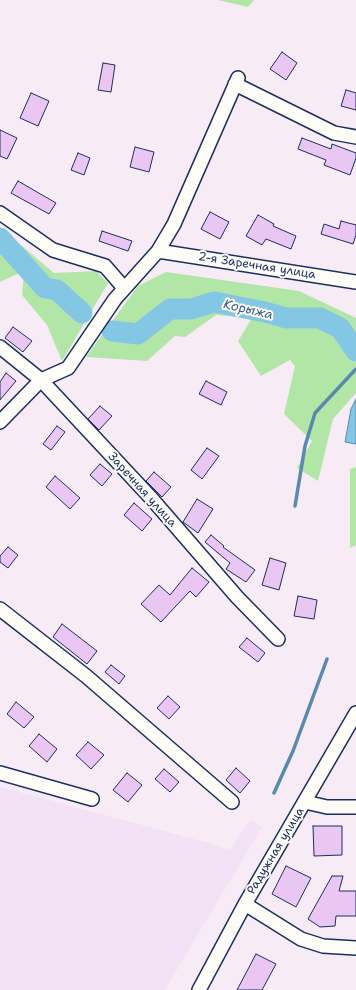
<!DOCTYPE html>
<meta charset="utf-8">
<style>
body{margin:0}
canvas{display:block;background:#f7ecf6}
</style>
<canvas width="356" height="990"></canvas>
<script>
const c = document.querySelector('canvas').getContext('2d');
c.lineJoin = 'round';
function fill(path, color) { c.fillStyle = color; c.fill(path, 'evenodd'); }
const toPath = rows => new Path2D(rows.map(r => 'M' + r).join(''));
function stroke(path, color, width, dash) { c.strokeStyle = color; c.lineWidth = width; c.lineCap = dash ? 'butt' : 'round'; c.setLineDash(dash || []); c.stroke(path); }
function drawText(font, color, halo, rows, align = 'center') {
  c.font = font + ' "Shantell Sans",sans-serif'; c.lineWidth = 4; c.setLineDash([]); c.textBaseline = 'middle'; c.strokeStyle = halo; c.fillStyle = color; for (const [text, x, y, turn = 0] of rows) {
    c.save(); c.translate(x, y); c.rotate((+turn || 0) * Math.PI / 180); c.textAlign = isNaN(turn) ? turn : align; if (halo) c.strokeText(text, 0, 0); c.fillText(text, 0, 0); c.restore();
  }
}
fill(toPath([
 [0,787,209,843,230,850,250,820,262,827,165,990,0,990]
]), '#f3e1f5');
fill(toPath([
 [218,0,254,0,248,7],
 [21,245,54,273,96,271,108,283,62,361,47,325,22,295,24,271,0,282,0,250],
 [166,272,299,291,356,318,356,393,333,419,318,481,297,468,312,441,284,414,295,366,290,360,261,376,238,341,252,318,216,315,185,337,175,336,147,361,86,357,138,286],
 [356,467,356,545,350,548,350,469]
]), '#b1e6a7');
const water = toPath([
 [356,399,356,444,345,442,351,409,356,399]
]);
fill(water, '#83c7e4');
stroke(water, '#598aae', 1);
stroke(toPath([
 [295,506,305,446,315,413,356,369],
 [274,793,293,751,327,659]
]), '#598aae', 3.5);
stroke(toPath([
 [0,238,45,288,57,290,82,313],
 [112,331,138,334,170,309,191,309,214,302,265,312,286,318,320,318,340,328,356,351]
]), '#83c7e4', 21);
const building = toPath([
 [282,52,297,63,286,80,270,69,282,52],
 [103,63,115,65,111,92,98,90,103,63],
 [346,90,356,93,356,110,341,106,346,90],
 [31,93,49,101,38,126,20,118,31,93],
 [0,130,17,138,7,159,0,156,0,130],
 [302,138,331,149,332,144,356,153,356,158,350,175,324,165,326,160,298,149,302,138],
 [135,147,154,152,149,172,130,167,135,147],
 [78,153,90,158,84,175,71,170,78,153],
 [18,181,56,203,49,214,11,193,18,181],
 [210,212,229,222,220,239,201,229,210,212],
 [258,215,274,224,273,226,296,236,291,249,266,239,262,245,246,236,258,215],
 [341,221,356,225,356,235,353,244,321,234,324,224,339,229,341,221],
 [102,231,132,241,128,251,99,241,102,231],
 [13,327,32,341,23,352,5,338,13,327],
 [6,373,16,381,0,400,0,382,6,373],
 [206,381,227,392,221,405,199,394,206,381],
 [100,406,112,416,99,430,88,419,100,406],
 [57,426,65,432,51,450,43,444,57,426],
 [207,448,219,456,202,479,191,470,207,448],
 [100,464,112,474,102,486,90,475,100,464],
 [154,472,171,487,162,497,146,481,154,472],
 [55,476,80,498,70,509,46,487,55,476],
 [197,499,213,509,198,533,183,522,197,499],
 [134,503,152,519,142,531,124,515,134,503],
 [211,535,224,546,223,547,255,570,246,582,226,569,230,563,205,542,211,535],
 [8,547,18,555,8,568,0,562,0,556,8,547],
 [270,558,286,563,279,590,262,585,270,558],
 [192,568,209,582,196,597,190,591,161,622,141,604,159,585,170,595,192,568],
 [298,596,317,600,314,619,294,616,298,596],
 [62,624,97,651,87,664,53,637,62,624],
 [247,638,265,653,258,662,239,647,247,638],
 [111,665,125,676,119,684,105,672,111,665],
 [168,696,180,707,169,719,157,708,168,696],
 [16,702,34,717,24,728,7,714,16,702],
 [39,734,57,749,47,762,29,746,39,734],
 [88,742,104,755,91,769,76,755,88,742],
 [236,768,250,781,240,793,226,780,236,768],
 [164,769,179,782,170,792,155,779,164,769],
 [127,773,142,785,128,802,113,790,127,773],
 [313,826,342,826,342,855,314,856,313,826],
 [286,866,311,878,296,907,272,894,286,866],
 [332,876,343,876,339,891,356,891,356,916,336,916,335,926,320,927,308,919,332,876],
 [256,954,276,964,262,990,237,990,256,954]
]);
fill(building, '#eac6f2');
stroke(building, '#1b2f5e', 1);
const minor = toPath([
 [235,84,334,133,356,137],
 [0,213,53,250,105,266,124,288],
 [158,251,356,282],
 [0,347,41,380,152,499,237,597,278,639],
 [0,422,41,380,68,368,115,299,158,251,174,224,238,78],
 [0,609,86,676,232,802],
 [0,773,92,799],
 [305,802,327,807,356,807],
 [245,904,301,939,323,946,356,948],
 [199,990,245,904,356,713]
]);
stroke(minor, '#1b2f5e', 16);
stroke(minor, '#fdfcf7', 13);
drawText('12px', '#1b2f5e', '#fdfcf7', [
 ["2-я Заречная улица",257,266,9],
 ["Заречная улица",142,490,48],
 ["Радужная улица",276,851,-59]
]);
drawText('italic 13px', '#3a5d86', '#fdfcf7', [
 ["Корыжа",248,310,13]
]);
</script>
